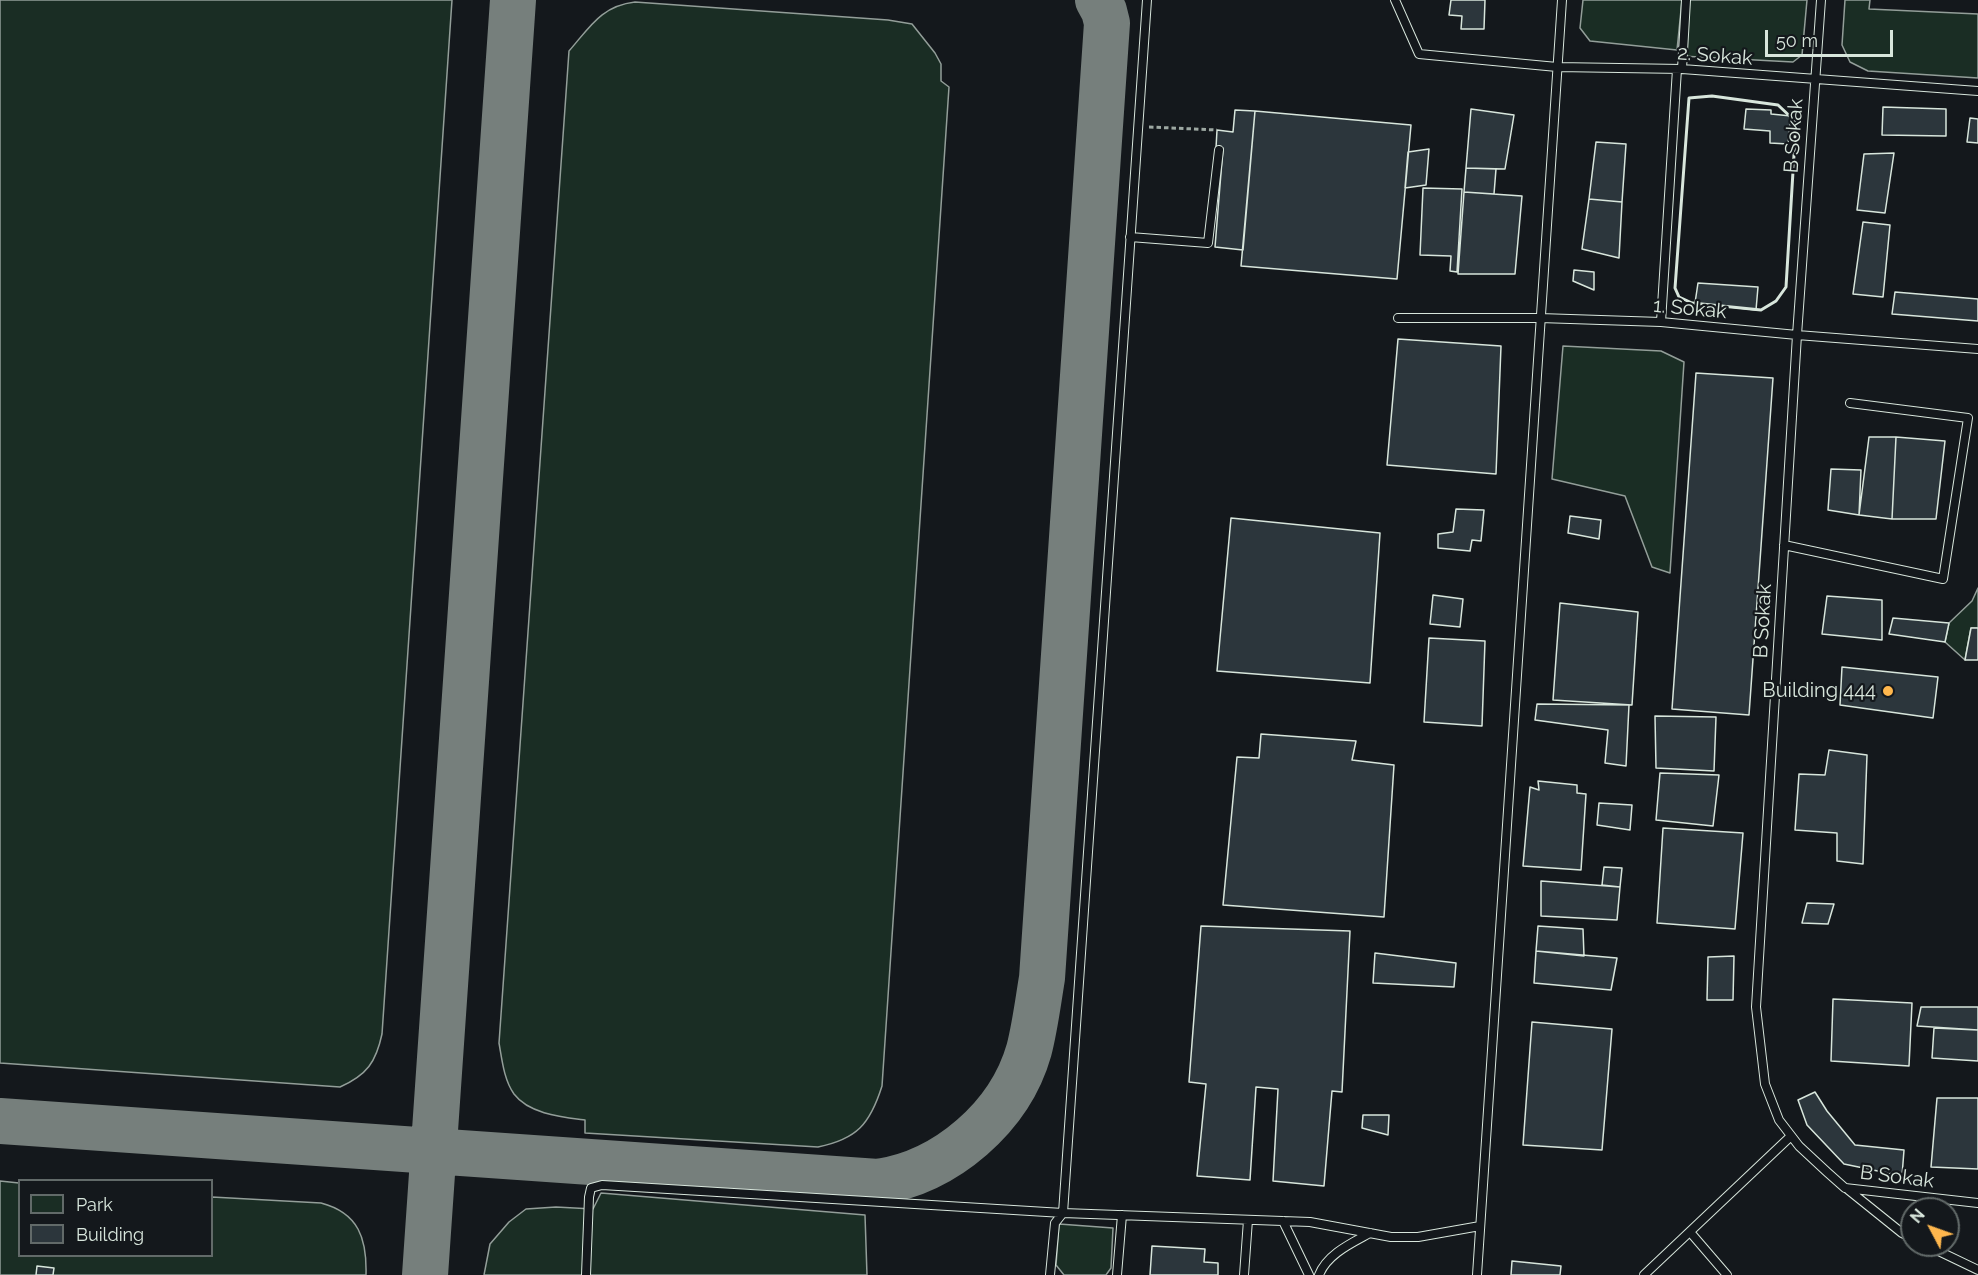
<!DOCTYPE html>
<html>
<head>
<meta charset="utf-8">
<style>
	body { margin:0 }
	#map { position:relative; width:1978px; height:1275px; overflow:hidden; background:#14181c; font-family:Raleway,sans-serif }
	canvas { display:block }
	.legend { position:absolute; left:18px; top:1179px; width:195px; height:78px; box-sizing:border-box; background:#14181c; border:2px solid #626a69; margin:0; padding:8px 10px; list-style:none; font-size:18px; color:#d8e6dc }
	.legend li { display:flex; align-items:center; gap:12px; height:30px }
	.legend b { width:30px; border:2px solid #626a69 }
	.north { position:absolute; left:1900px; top:1197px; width:60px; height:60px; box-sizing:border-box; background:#14181c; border:2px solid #626a69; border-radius:50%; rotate:311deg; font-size:16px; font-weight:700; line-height:24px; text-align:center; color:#d8e6dc }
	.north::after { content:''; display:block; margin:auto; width:21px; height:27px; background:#ffb74d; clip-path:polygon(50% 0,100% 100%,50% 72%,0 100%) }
	.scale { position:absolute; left:1765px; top:30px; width:128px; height:27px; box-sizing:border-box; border:3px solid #d8e6dc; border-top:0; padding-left:8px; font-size:18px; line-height:21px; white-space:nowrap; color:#d8e6dc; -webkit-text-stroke:4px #14181c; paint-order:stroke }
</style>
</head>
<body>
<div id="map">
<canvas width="1978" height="1275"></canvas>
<ul class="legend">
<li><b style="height:16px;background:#1a2d24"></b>Park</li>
<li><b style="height:16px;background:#2c363c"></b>Building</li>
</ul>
<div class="north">N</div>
<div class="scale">50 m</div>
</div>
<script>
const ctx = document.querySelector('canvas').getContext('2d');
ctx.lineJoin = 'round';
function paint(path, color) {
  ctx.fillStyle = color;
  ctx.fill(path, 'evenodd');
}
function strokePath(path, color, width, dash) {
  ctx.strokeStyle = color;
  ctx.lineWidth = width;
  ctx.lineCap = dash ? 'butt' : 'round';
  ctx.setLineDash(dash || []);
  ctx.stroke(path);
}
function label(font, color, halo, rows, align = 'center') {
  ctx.font = font + ' Raleway,sans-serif';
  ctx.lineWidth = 4.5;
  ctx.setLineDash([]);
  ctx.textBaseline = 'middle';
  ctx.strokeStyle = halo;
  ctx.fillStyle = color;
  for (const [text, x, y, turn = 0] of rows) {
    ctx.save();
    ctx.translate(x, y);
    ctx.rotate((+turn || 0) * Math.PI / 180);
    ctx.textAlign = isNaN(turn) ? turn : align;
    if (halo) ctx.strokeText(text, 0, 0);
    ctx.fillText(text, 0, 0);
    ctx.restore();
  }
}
const green = new Path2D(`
	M 0,0 L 452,0 L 382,1034 C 376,1062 367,1075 340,1087 L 0,1063 Z
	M 1583,0 L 1682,0 L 1677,50 L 1590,41 L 1580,28 Z
	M 1685,0 L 1807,0 L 1802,55 L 1793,62 L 1681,56 Z
	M 1845,0 L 1870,0 L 1869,9 L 1978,14 L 1978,78 L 1868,71 L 1850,62 L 1842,45 Z
	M 635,2 L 888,20 L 912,24 L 935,53 L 941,64 L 941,81 L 949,87 L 882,1086 C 870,1124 857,1139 818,1147 L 585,1133 L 585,1120 C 562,1117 529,1114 514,1094 C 504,1080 502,1060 499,1043 L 569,51 C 590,27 601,6 635,2 Z
	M 1563,346 L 1661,351 L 1684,362 L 1670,573 L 1652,567 L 1625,496 L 1552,479 Z
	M 1978,588 L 1978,628 L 1971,628 L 1965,660 L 1945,642 L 1949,623 L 1972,601 Z
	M 0,1181 L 19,1183 L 20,1256 L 212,1256 L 212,1197 L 321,1203 C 359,1213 367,1239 366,1275 L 0,1275 Z
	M 601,1193 L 865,1215 L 867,1275 L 484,1275 L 490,1244 L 509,1222 L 526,1209 L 556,1207 L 593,1209 Z
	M 1059,1224 L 1113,1228 L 1111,1268 L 1106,1275 L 1064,1275 L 1056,1265 Z`);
paint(green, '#1a2d24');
strokePath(green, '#939e99', 1.5);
strokePath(new Path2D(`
	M 0,1121 L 878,1182 C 946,1172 1010,1117 1029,1050 C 1035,1027 1038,1002 1042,978 L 1107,23 L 1104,11 L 1098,0
	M 425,1275 L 513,0`), '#767f7c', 46);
const building = new Path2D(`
	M 1451,0 L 1485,0 L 1484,29 L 1461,29 L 1462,16 L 1449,15 Z
	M 1883,107 L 1946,109 L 1946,136 L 1882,135 Z
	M 1471,109 L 1514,115 L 1505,169 L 1466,168 Z
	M 1746,109 L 1771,110 L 1771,114 L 1791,116 L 1788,144 L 1770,143 L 1770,131 L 1744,129 Z
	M 1235,110 L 1255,111 L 1243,250 L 1215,247 L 1223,148 L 1216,148 L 1217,130 L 1233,132 Z
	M 1255,111 L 1411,125 L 1397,279 L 1241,266 Z
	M 1970,118 L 1978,119 L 1978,143 L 1967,142 Z
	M 1596,142 L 1626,144 L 1622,202 L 1589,199 Z
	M 1429,149 L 1426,185 L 1405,188 L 1408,152 Z
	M 1894,153 L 1885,213 L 1857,210 L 1864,154 Z
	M 1466,168 L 1496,169 L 1494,194 L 1464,192 Z
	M 1423,188 L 1462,189 L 1457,272 L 1450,271 L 1451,256 L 1420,255 Z
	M 1464,192 L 1522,196 L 1515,274 L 1458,274 Z
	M 1589,199 L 1622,202 L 1619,258 L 1582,249 Z
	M 1863,222 L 1890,225 L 1883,297 L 1853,294 Z
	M 1574,270 L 1594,272 L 1594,290 L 1573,281 Z
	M 1698,283 L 1758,287 L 1756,310 L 1695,303 Z
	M 1895,292 L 1978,299 L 1978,321 L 1892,314 Z
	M 1398,339 L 1501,346 L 1496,474 L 1387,465 Z
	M 1696,373 L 1773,378 L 1749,715 L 1672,709 Z
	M 1869,437 L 1896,437 L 1892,519 L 1859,515 Z
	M 1896,437 L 1945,441 L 1936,519 L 1892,519 Z
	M 1831,469 L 1861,470 L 1859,515 L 1828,510 Z
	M 1456,509 L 1484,510 L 1481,541 L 1472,540 L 1470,551 L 1438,548 L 1438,534 L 1453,532 Z
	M 1570,516 L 1601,520 L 1599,539 L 1568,533 Z
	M 1231,518 L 1380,533 L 1370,683 L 1217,671 Z
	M 1433,595 L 1463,599 L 1460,627 L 1430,624 Z
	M 1827,596 L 1882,600 L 1882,640 L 1822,634 Z
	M 1560,603 L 1638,612 L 1632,705 L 1553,700 Z
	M 1893,618 L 1949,623 L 1945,642 L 1889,634 Z
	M 1971,628 L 1978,628 L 1978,660 L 1965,660 Z
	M 1429,638 L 1485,641 L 1482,726 L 1424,722 Z
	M 1842,667 L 1938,677 L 1933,718 L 1840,705 Z
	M 1537,704 L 1629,705 L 1626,766 L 1605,763 L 1608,730 L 1535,720 Z
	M 1655,716 L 1716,717 L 1714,771 L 1656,768 Z
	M 1261,734 L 1356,741 L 1352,760 L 1394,765 L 1384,917 L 1223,905 L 1237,757 L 1259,758 Z
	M 1829,750 L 1867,755 L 1863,864 L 1837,861 L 1837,833 L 1795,830 L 1799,774 L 1825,775 Z
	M 1660,773 L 1719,775 L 1713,826 L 1656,820 Z
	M 1538,781 L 1577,785 L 1577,793 L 1586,794 L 1581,870 L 1523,866 L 1530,787 L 1539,790 Z
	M 1599,803 L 1632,805 L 1630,830 L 1597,825 Z
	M 1663,828 L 1743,833 L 1735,929 L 1657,923 Z
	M 1604,867 L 1622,868 L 1620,887 L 1602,885 Z
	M 1541,881 L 1620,887 L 1617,920 L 1541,916 Z
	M 1807,903 L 1834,904 L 1828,924 L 1802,923 Z
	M 1201,926 L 1350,931 L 1342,1092 L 1332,1091 L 1324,1186 L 1273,1181 L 1278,1089 L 1256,1087 L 1250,1180 L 1197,1176 L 1206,1084 L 1189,1082 Z
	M 1538,926 L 1583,929 L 1584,956 L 1536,951 Z
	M 1536,951 L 1617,958 L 1611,990 L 1534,983 Z
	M 1375,953 L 1456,963 L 1454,987 L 1373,983 Z
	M 1734,956 L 1733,1000 L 1707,1000 L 1708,957 Z
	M 1833,999 L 1912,1003 L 1909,1066 L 1831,1061 Z
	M 1921,1007 L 1978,1007 L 1978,1030 L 1917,1026 Z
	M 1532,1022 L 1612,1029 L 1602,1150 L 1523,1145 Z
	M 1934,1028 L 1978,1030 L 1978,1061 L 1932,1058 Z
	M 1815,1092 L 1827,1111 L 1855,1145 L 1904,1150 L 1902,1176 L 1844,1164 L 1807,1125 L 1798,1100 Z
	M 1937,1098 L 1978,1098 L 1978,1169 L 1931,1167 Z
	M 1363,1115 L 1389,1115 L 1388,1135 L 1362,1128 Z
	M 1152,1246 L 1205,1249 L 1204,1262 L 1218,1263 L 1218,1275 L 1150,1275 Z
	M 1512,1261 L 1561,1266 L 1560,1275 L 1511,1275 Z
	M 37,1266 L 54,1268 L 53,1275 L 36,1275 Z`);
paint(building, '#2c363c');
strokePath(building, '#d8e6dc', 1.5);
const service = new Path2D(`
	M 1147,0 L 1063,1213 L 1310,1222 L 1391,1237 L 1418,1237 L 1480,1226
	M 1395,0 L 1419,54 L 1557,67 L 1682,69 L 1978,91
	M 1821,0 L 1797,335 L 1756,1007 L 1765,1084 L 1779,1120 L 1799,1146 L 1827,1172 L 1845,1188 L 1978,1203
	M 1682,69 L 1686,0
	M 1130,237 L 1208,243 L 1219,150
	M 1398,318 L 1540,318 L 1661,322 L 1797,335 L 1978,349
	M 1661,322 L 1677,69
	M 1784,545 L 1943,579 L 1968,418 L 1850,403
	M 1846,1188 L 1902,1233 L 1912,1238
	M 1283,1221 L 1309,1275
	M 1690,1232 L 1727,1275
	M 1926,1245 L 1978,1270
	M 586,1275 L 589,1197 L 591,1188 L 602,1185 L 1063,1213
	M 1050,1275 L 1055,1223 L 1063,1213
	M 1117,1275 L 1122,1215
	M 1244,1275 L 1248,1220
	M 1319,1275 C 1327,1254 1352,1243 1370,1233
	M 1477,1275 L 1562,0
	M 1644,1275 L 1791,1136`);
strokePath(service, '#d8e6dc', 10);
strokePath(new Path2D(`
	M 1149,127 L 1217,130`), '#9da8a2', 3, [4.5, 3]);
strokePath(service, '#14181c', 8);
strokePath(new Path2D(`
	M 1712,96 L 1778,105 L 1796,122 L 1786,287 L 1776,301 L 1761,310 L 1692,303 L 1679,297 L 1675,288 L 1689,98 Z`), '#d8e6dc', 3);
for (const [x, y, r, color] of [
	[1888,691,6,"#ffb74d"]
]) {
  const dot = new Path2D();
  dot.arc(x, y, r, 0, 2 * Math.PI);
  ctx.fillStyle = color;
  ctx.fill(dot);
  strokePath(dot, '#14181c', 2);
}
label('20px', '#d8e6dc', '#14181c', [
	["2. Sokak",1715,56,4],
	["B Sokak",1794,136,-86],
	["1. Sokak",1690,309,5],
	["B Sokak",1763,621,-87],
	["B Sokak",1897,1177,7]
]);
label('20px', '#d8e6dc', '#14181c', [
	["Building 444",1876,691]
], 'right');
</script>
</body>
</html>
